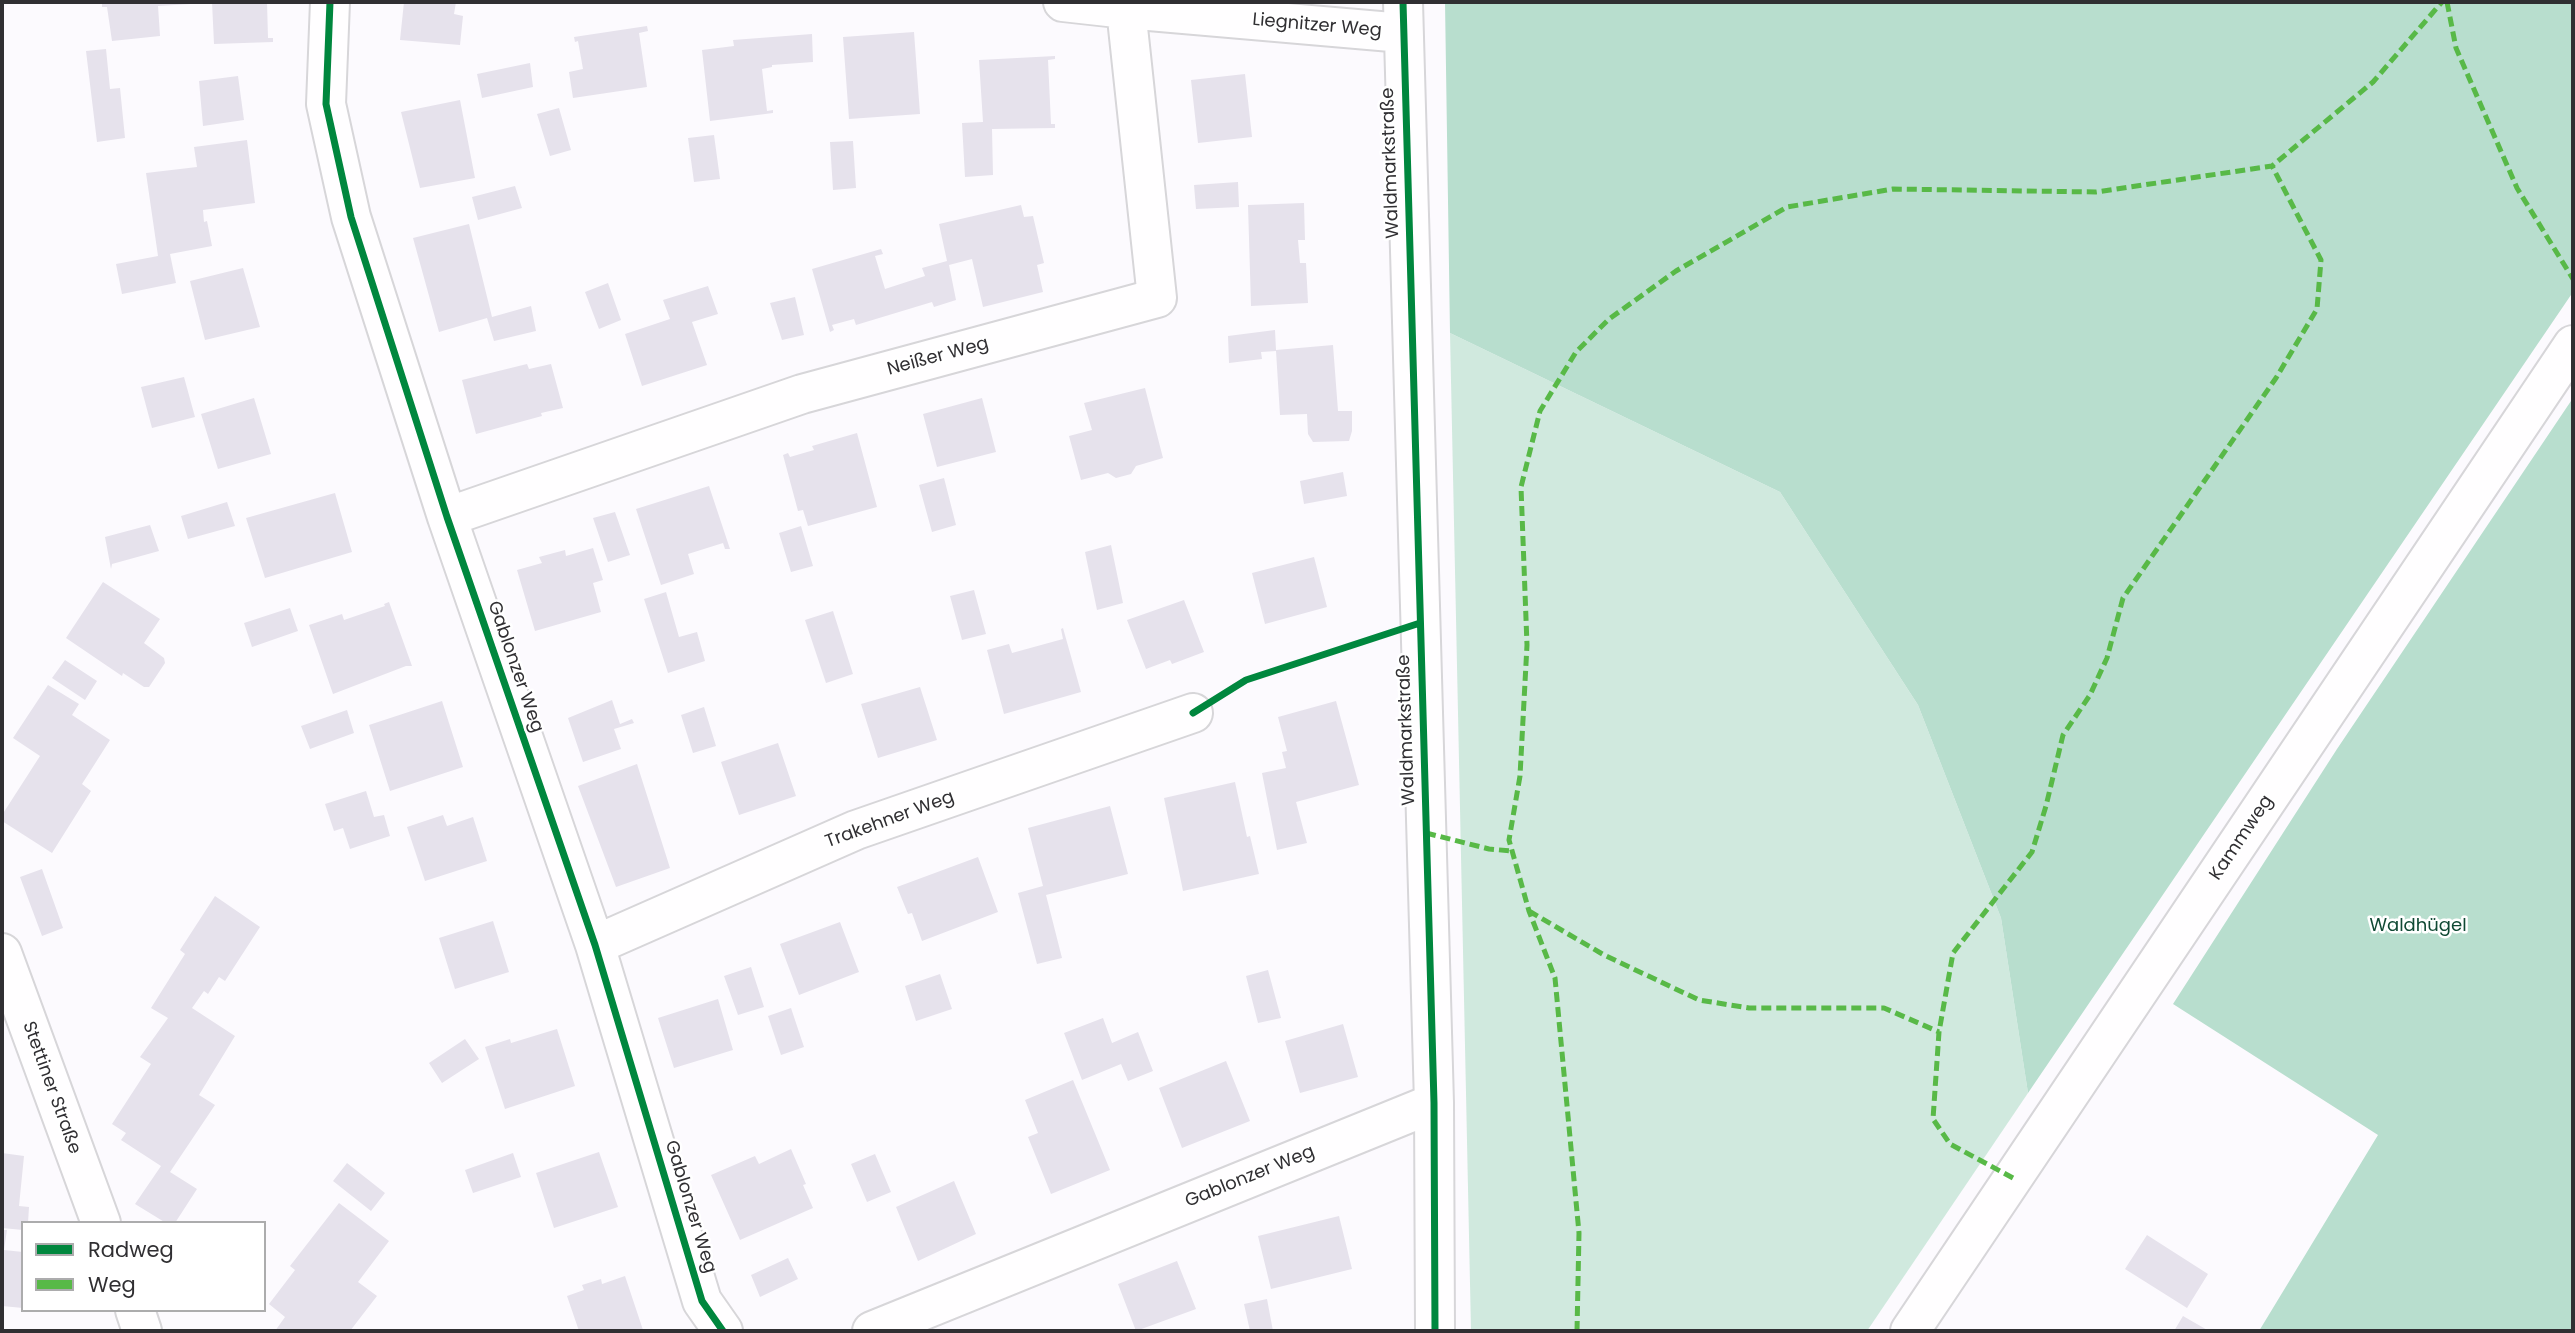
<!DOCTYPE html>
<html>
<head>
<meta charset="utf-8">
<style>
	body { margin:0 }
	#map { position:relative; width:2575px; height:1333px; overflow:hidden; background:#fcfafe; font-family:Poppins,sans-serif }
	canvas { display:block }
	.frame { position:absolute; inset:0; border:4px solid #302f32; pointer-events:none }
	.legend { position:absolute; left:21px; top:1221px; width:245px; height:91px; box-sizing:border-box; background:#fff; border:2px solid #acacad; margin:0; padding:9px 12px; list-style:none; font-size:21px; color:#302f32 }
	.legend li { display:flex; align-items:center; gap:14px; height:35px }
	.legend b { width:35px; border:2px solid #acacad }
</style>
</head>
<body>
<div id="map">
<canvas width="2575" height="1333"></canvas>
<div class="frame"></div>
<ul class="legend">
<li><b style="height:9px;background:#00873e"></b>Radweg</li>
<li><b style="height:9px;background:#58b947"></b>Weg</li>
</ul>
</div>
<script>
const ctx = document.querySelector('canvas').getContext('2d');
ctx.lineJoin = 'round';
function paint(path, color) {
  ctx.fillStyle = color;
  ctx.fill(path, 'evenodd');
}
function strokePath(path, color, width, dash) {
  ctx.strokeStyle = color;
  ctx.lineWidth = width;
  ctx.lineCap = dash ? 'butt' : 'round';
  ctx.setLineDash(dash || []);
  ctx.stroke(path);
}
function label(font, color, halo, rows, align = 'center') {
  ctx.font = font + ' Poppins,sans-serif';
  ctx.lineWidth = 5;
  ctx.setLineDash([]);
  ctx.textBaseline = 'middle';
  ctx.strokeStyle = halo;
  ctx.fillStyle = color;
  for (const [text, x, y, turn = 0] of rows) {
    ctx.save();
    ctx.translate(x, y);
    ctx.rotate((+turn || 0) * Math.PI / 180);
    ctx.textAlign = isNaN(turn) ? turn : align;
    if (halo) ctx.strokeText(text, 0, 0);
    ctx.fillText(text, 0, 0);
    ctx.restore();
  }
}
paint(new Path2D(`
	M 1450,333 L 1780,492 L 1918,705 L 2001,918 L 2028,1093 L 1867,1331 L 1471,1331 Z`), '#d0e9de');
paint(new Path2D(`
	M 1445,2 L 2573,2 L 2573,292 L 2028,1093 L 2001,918 L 1918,705 L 1780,492 L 1450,333 Z
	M 2573,398 L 2573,1331 L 2259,1331 L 2378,1135 L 2173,1004 L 2337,749 Z`), '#b8dece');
paint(new Path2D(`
	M 102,2 L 191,2 L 191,4 L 158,6 L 160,36 L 112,41 L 107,7 L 102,7 Z
	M 212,2 L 267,2 L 268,38 L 273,38 L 273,42 L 214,44 Z
	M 404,2 L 456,2 L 454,14 L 463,16 L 460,45 L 400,40 Z
	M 647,26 L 648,31 L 639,33 L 647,87 L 573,98 L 569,72 L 583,69 L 578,41 L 575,42 L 574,37 Z
	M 914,32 L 920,114 L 849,119 L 843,37 Z
	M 812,34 L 813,62 L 772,65 L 772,67 L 762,69 L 767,111 L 773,110 L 773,113 L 710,121 L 702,50 L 734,46 L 733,40 Z
	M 106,49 L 110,89 L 120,88 L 125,138 L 97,142 L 86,51 Z
	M 1055,56 L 1055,59 L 1048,60 L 1051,124 L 1055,124 L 1055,128 L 992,129 L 993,175 L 965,177 L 962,123 L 983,122 L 979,60 Z
	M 530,63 L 533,87 L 482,98 L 477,74 Z
	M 1245,74 L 1252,137 L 1198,143 L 1191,80 Z
	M 238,76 L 244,120 L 203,126 L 199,81 Z
	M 460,100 L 475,178 L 420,188 L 401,112 Z
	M 559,108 L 571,150 L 550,156 L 537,114 Z
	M 714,135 L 720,179 L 694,182 L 688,138 Z
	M 247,140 L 255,203 L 203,210 L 204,222 L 207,221 L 212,246 L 170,254 L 176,283 L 122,294 L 116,264 L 158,256 L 146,173 L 197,167 L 194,147 Z
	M 853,141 L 856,188 L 833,190 L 830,142 Z
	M 1238,182 L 1239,207 L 1196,209 L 1194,185 Z
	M 515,186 L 522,208 L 478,220 L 472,197 Z
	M 1304,203 L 1305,240 L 1298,240 L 1300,263 L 1306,263 L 1308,303 L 1251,306 L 1248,205 Z
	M 1021,205 L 1024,217 L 1033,216 L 1044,263 L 1037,265 L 1043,292 L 983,307 L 972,259 L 949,265 L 956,300 L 934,307 L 932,302 L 856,325 L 854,319 L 832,325 L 834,330 L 830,332 L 812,269 L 881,249 L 883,254 L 875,256 L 885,289 L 925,276 L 922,268 L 947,261 L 939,224 Z
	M 469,224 L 492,317 L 531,306 L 536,331 L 494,341 L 487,318 L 439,332 L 413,238 Z
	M 243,268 L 260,327 L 205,340 L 190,281 Z
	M 608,283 L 621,320 L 599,329 L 585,292 Z
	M 708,286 L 718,314 L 692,322 L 707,365 L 642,386 L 625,334 L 670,319 L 663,300 Z
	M 795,297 L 804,335 L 782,340 L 770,303 Z
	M 1275,330 L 1276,350 L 1333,345 L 1338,411 L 1352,411 L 1352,431 L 1349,441 L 1313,442 L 1308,434 L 1307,414 L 1280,415 L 1276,351 L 1261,352 L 1262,359 L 1229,363 L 1228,336 Z
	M 527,364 L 529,369 L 551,364 L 563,408 L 541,413 L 542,416 L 476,434 L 462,380 Z
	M 184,377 L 195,417 L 152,428 L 141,387 Z
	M 1145,388 L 1163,458 L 1136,466 L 1131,474 L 1116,478 L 1108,473 L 1081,480 L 1069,436 L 1092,430 L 1084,403 Z
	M 254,398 L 271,454 L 218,469 L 201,414 Z
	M 982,398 L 996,452 L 937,467 L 923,414 Z
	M 857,433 L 877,507 L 808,526 L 803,510 L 798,511 L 783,455 L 788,453 L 790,457 L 814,450 L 812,446 Z
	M 1343,472 L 1347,496 L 1304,504 L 1300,481 Z
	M 944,478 L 956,525 L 932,532 L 919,485 Z
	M 709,486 L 730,549 L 725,549 L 723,543 L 688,554 L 694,574 L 661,585 L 636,509 Z
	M 335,493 L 352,552 L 265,578 L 246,518 Z
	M 227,502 L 235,526 L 188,539 L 181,516 Z
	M 615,512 L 630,555 L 608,562 L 593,518 Z
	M 150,525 L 159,551 L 112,564 L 111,569 L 105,537 Z
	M 801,526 L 813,566 L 791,572 L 779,533 Z
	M 1111,545 L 1123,603 L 1097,610 L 1085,552 Z
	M 593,548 L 603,580 L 593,583 L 601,612 L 535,631 L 517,570 L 542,563 L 539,557 L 565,550 L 566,556 Z
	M 1314,557 L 1327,607 L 1265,624 L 1252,573 Z
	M 103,582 L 160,619 L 144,643 L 164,658 L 165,663 L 149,687 L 144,687 L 123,673 L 122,676 L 66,638 Z
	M 974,590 L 986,634 L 962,640 L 950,596 Z
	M 666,592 L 679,637 L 697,632 L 705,661 L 668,673 L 644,599 Z
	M 1184,600 L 1204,652 L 1172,664 L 1170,660 L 1146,669 L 1127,620 Z
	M 389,602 L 412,666 L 406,666 L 333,694 L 309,625 L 342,614 L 344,620 L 385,606 L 384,604 Z
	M 290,608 L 298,631 L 252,647 L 244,623 Z
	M 833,611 L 853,674 L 826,683 L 805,620 Z
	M 1063,628 L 1081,692 L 1004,714 L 987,650 L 1009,644 L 1012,653 L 1063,639 L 1061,629 Z
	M 65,660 L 97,681 L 85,700 L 52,678 Z
	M 48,685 L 79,704 L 72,715 L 110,740 L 82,784 L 91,791 L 52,853 L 2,821 L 2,815 L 40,756 L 13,738 Z
	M 920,687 L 937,740 L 878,758 L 861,704 Z
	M 612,700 L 620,724 L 632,719 L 634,723 L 614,729 L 621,749 L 583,762 L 568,718 Z
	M 442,701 L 463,767 L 390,791 L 369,725 Z
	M 1336,701 L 1359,785 L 1296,802 L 1307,843 L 1277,850 L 1262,773 L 1286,768 L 1282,752 L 1287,751 L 1278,717 Z
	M 704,707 L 716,746 L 693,753 L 681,715 Z
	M 347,710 L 354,733 L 310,749 L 301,726 Z
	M 778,743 L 796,796 L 739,815 L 721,762 Z
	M 637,764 L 670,868 L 616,887 L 578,786 Z
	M 1235,782 L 1247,837 L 1250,836 L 1259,874 L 1183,891 L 1164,798 Z
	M 366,791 L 374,817 L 384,815 L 390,836 L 350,849 L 343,828 L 334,831 L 325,804 Z
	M 1110,806 L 1128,874 L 1046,895 L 1062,958 L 1037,964 L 1018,893 L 1043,886 L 1028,828 Z
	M 443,815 L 447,826 L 473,817 L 487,861 L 425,881 L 407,827 Z
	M 978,857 L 998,912 L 922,941 L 912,913 L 908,914 L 897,887 Z
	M 42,869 L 63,928 L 42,936 L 20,877 Z
	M 215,896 L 260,927 L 225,981 L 219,977 L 208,994 L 204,991 L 192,1008 L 235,1036 L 199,1095 L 215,1105 L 170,1172 L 197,1189 L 175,1223 L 166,1223 L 135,1204 L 161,1166 L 121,1140 L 126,1133 L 112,1124 L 151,1064 L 140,1057 L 168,1018 L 151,1008 L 185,954 L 180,950 Z
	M 493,921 L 509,972 L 455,989 L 439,938 Z
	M 840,922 L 859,972 L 799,995 L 780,944 Z
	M 751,967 L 764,1007 L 738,1015 L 724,976 Z
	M 1268,970 L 1281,1018 L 1258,1023 L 1246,976 Z
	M 940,974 L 952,1009 L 916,1021 L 905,986 Z
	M 718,999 L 733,1050 L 674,1068 L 658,1018 Z
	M 791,1008 L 804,1047 L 781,1055 L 768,1016 Z
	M 1103,1018 L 1112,1043 L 1138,1032 L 1153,1071 L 1128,1081 L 1121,1064 L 1082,1080 L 1064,1033 Z
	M 1343,1024 L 1358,1077 L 1300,1093 L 1285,1041 Z
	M 557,1029 L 575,1086 L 505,1109 L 485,1047 L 510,1039 L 511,1043 Z
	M 465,1039 L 479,1059 L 442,1083 L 429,1063 Z
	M 1226,1061 L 1250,1121 L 1182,1148 L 1159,1088 Z
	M 1073,1080 L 1110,1170 L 1051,1194 L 1028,1137 L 1038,1133 L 1025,1100 Z
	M 791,1149 L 806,1184 L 803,1185 L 813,1208 L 740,1240 L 711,1175 L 755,1156 L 759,1164 Z
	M 599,1152 L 618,1207 L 554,1228 L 536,1173 Z
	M 2,1153 L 24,1156 L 19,1206 L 29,1207 L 28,1223 L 23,1223 L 23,1230 L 2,1228 Z
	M 513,1153 L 521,1177 L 473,1193 L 465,1170 Z
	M 875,1154 L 891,1192 L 867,1202 L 851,1164 Z
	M 347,1163 L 385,1193 L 371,1211 L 333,1181 Z
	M 954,1181 L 976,1234 L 918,1261 L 896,1207 Z
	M 339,1203 L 389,1241 L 358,1282 L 377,1296 L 350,1331 L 275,1331 L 285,1317 L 269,1304 L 295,1270 L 290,1266 Z
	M 1339,1216 L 1352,1269 L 1271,1289 L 1258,1236 Z
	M 2,1230 L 7,1230 L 4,1250 L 23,1252 L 23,1308 L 2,1306 Z
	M 2147,1235 L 2208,1274 L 2187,1308 L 2125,1269 Z
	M 788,1258 L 798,1279 L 760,1297 L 751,1275 Z
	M 1177,1261 L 1196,1309 L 1136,1331 L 1118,1284 Z
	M 625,1276 L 643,1330 L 579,1331 L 567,1296 L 584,1290 L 582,1285 L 601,1279 L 602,1284 Z
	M 1267,1299 L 1273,1331 L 1250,1331 L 1244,1304 Z
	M 2183,1316 L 2209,1331 L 2174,1331 Z`), '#e6e2ec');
const minor = new Path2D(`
	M 330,2 L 326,104 L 351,217 L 447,517 L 595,945 L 702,1301 L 723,1331
	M 1063,2 L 1126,9 L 1403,33
	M 1403,2 L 1434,1103 L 1435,1331
	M 447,517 L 802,394 L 1157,298 L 1126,9
	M 595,945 L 856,830 L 1193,713
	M 2,953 L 101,1223
	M 135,1310 L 142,1331
	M 872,1331 L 1434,1103
	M 1910,1331 L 2573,345`);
strokePath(minor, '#d7d6d9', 42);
strokePath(minor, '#fffeff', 38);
strokePath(new Path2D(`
	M 2447,2 L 2456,48 L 2517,188 L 2573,279
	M 1426,833 L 1489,849 L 1512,851
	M 1529,911 L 1604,955 L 1699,1000 L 1749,1008 L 1884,1008 L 1939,1032
	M 2013,1178 L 1950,1144 L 1933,1119 L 1939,1032 L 1953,953 L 2032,852 L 2046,806 L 2063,735 L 2090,695 L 2107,658 L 2123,598 L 2276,378 L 2317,309 L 2321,260 L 2272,166
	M 1577,1331 L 1579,1233 L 1555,978 L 1529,911 L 1509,840 L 1520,776 L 1527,645 L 1521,487 L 1540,411 L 1576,352 L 1609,319 L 1676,271 L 1787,207 L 1893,189 L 2096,192 L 2272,166 L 2373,82 L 2442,2`), '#58b947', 5, [10, 5]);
strokePath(new Path2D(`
	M 330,2 L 326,104 L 351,217 L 447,517 L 595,945 L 702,1301 L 723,1331
	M 1403,2 L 1434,1103 L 1435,1331
	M 1193,713 L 1246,680 L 1420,623`), '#00873e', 7);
label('18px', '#302f32', '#fff', [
	["Liegnitzer Weg",1317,26,5],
	["Waldmarkstraße",1391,163,-92],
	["Neißer Weg",938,357,-15],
	["Gablonzer Weg",515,667,71],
	["Waldmarkstraße",1407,730,-92],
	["Trakehner Weg",890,820,-20],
	["Kammweg",2242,838,-56],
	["Stettiner Straße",51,1088,70],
	["Gablonzer Weg",1250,1177,-22],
	["Gablonzer Weg",690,1207,73]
]);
label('18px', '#104934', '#fff', [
	["Waldhügel",2418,926]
]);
</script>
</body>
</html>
